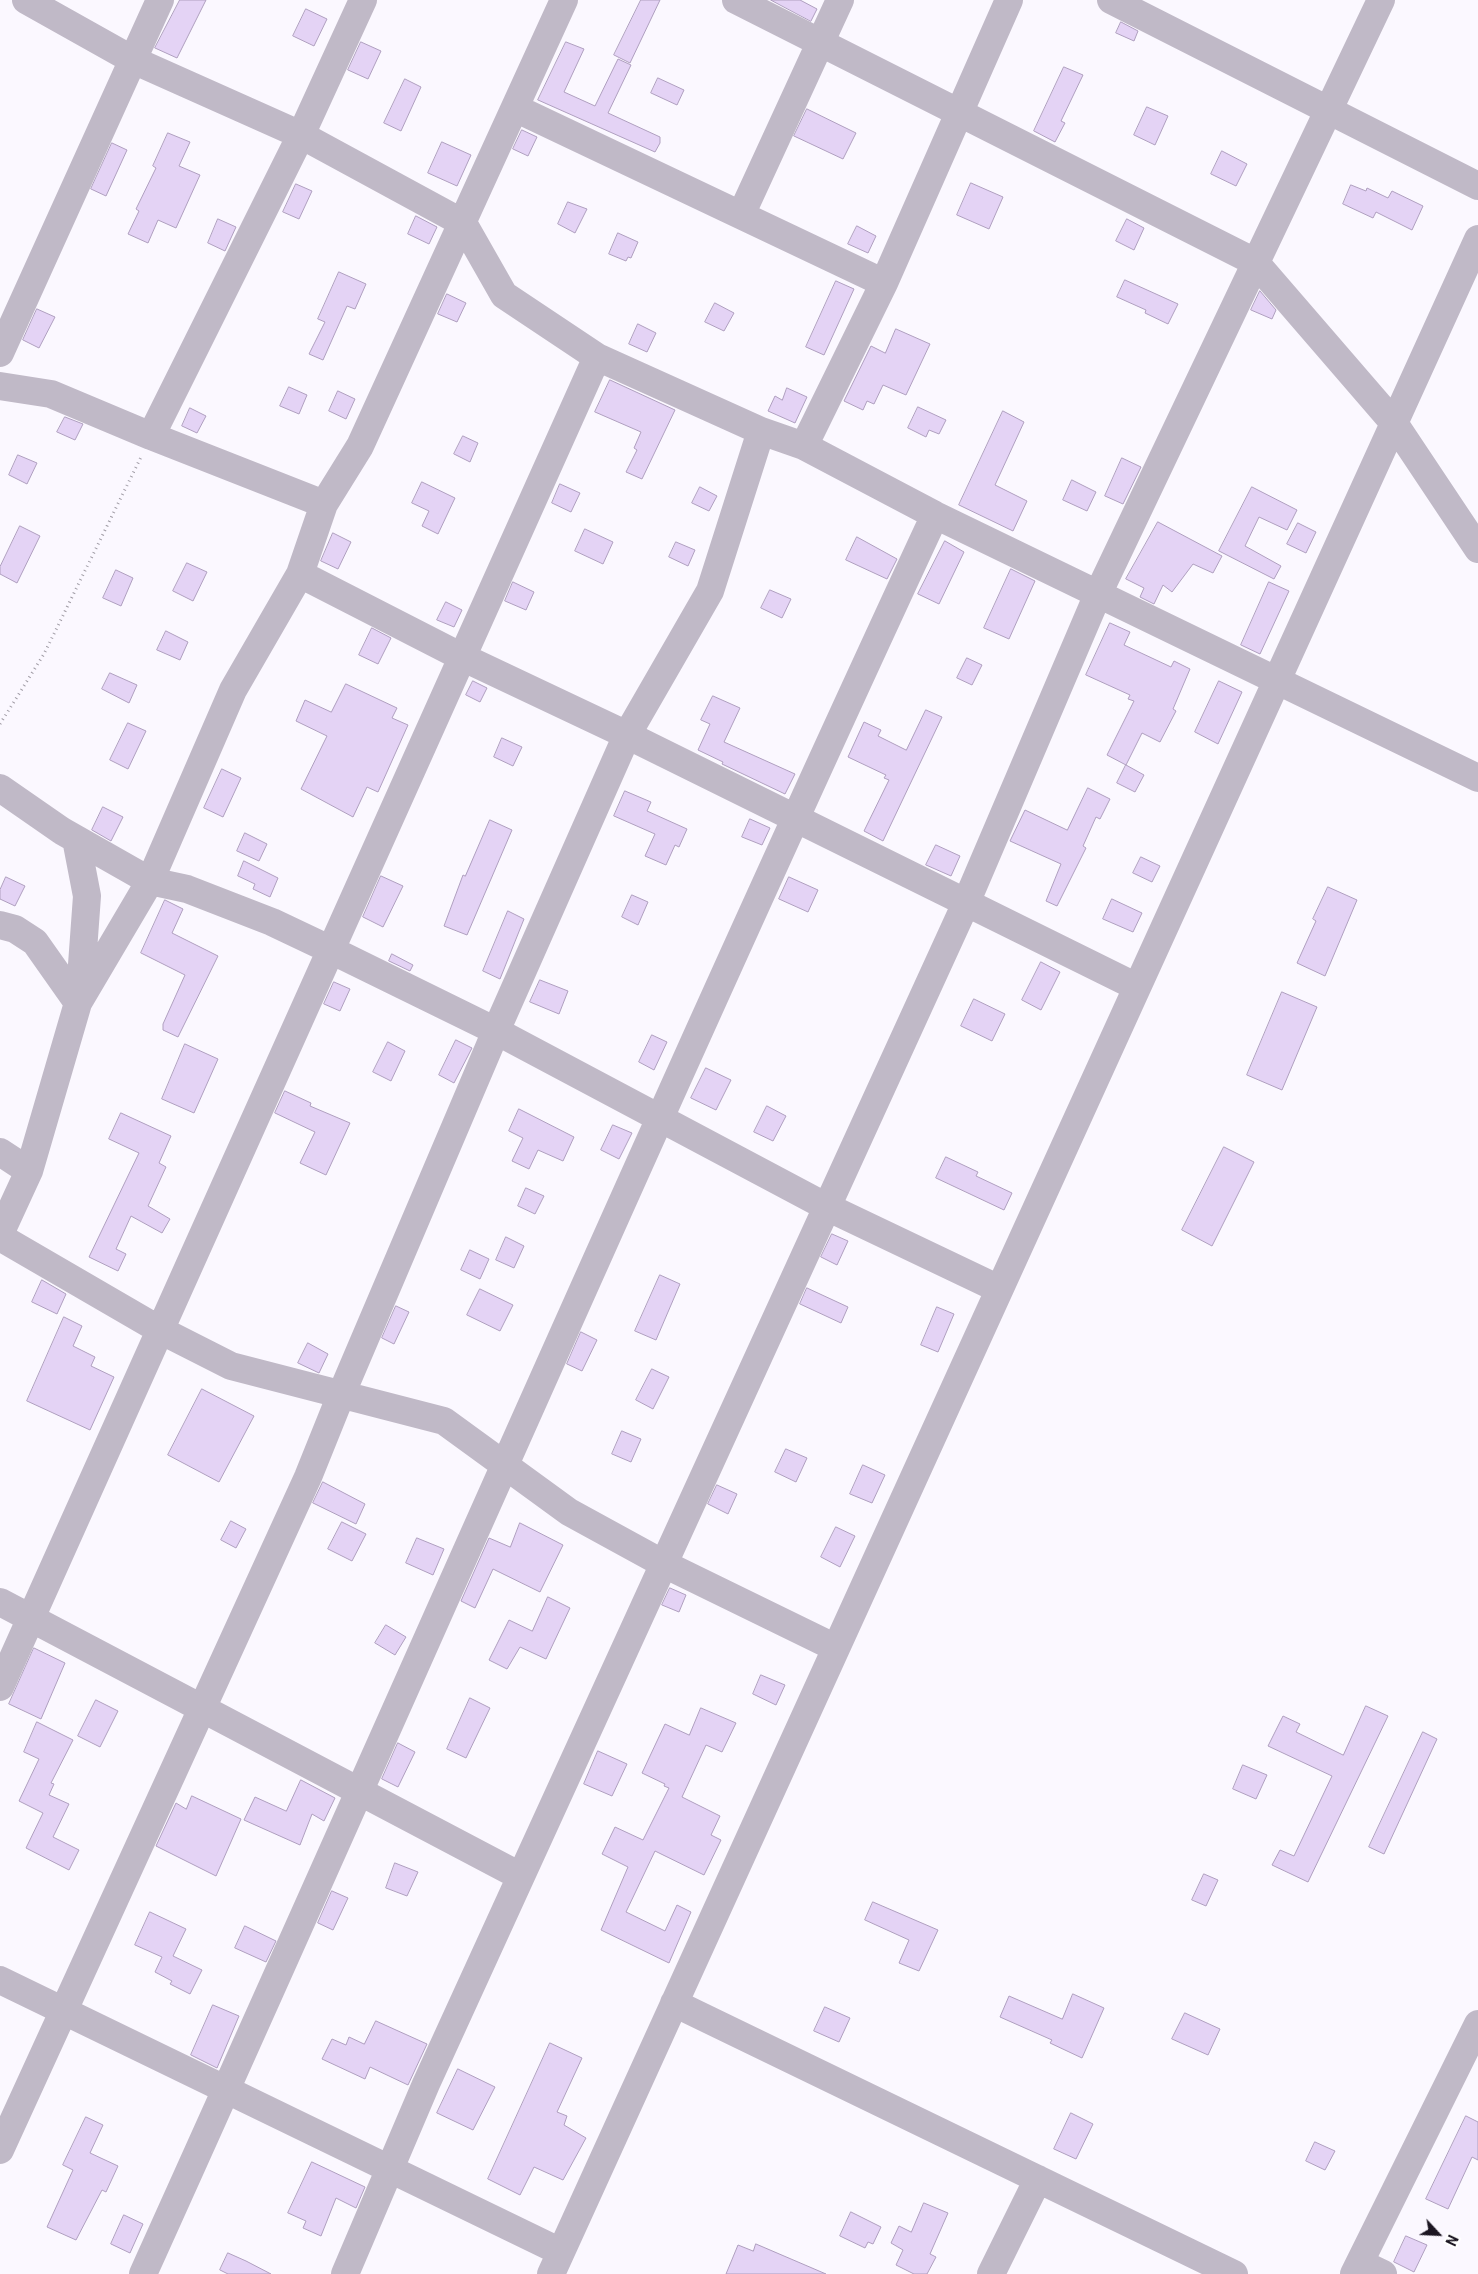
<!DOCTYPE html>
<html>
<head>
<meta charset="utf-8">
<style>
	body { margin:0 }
	#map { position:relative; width:1478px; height:2274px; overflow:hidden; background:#fbf8ff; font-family:Roboto,sans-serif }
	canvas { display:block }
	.north { position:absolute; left:1413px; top:2209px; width:50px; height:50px; -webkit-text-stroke:4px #fff; paint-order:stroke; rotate:115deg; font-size:14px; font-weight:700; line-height:20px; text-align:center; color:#1c1622 }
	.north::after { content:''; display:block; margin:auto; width:18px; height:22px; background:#1c1622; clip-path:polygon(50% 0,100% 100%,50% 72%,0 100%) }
</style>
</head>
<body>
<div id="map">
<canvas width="1478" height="2274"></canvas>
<div class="north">N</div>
</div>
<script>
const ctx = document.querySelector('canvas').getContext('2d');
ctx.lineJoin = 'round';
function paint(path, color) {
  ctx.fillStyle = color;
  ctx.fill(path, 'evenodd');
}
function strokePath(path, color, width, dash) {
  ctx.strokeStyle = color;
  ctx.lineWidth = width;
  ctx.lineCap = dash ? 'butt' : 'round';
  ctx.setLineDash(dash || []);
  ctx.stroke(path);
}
const building = new Path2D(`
	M 180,0 L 206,0 L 177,58 L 155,48 Z
	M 641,0 L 660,0 L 630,63 L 614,55 Z
	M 771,0 L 800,0 L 817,9 L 811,21 Z
	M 306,9 L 327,19 L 314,46 L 293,36 Z
	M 1121,22 L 1138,31 L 1134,41 L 1116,33 Z
	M 361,42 L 381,51 L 368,79 L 348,70 Z
	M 566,42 L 584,49 L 564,92 L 595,106 L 618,59 L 631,65 L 608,113 L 660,137 L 660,143 L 655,152 L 538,100 Z
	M 1064,67 L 1083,75 L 1061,121 L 1065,123 L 1055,142 L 1034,131 Z
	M 658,78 L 684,90 L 677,105 L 651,93 Z
	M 405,79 L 421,87 L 401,131 L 384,123 Z
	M 1147,107 L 1168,116 L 1155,145 L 1134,135 Z
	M 807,109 L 856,133 L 843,159 L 794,136 Z
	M 522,130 L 537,137 L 528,156 L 513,149 Z
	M 168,133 L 190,142 L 179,166 L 200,175 L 176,228 L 158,220 L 148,243 L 128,234 L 139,211 L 136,209 L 156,168 L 153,166 Z
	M 442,142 L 471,155 L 457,186 L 428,173 Z
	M 112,143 L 127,150 L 106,196 L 91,189 Z
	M 1222,151 L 1247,164 L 1236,186 L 1211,174 Z
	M 971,183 L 1003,197 L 989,229 L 957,215 Z
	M 296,184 L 312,191 L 299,219 L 283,212 Z
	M 1351,185 L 1366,191 L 1367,188 L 1388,198 L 1392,191 L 1423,206 L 1412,230 L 1376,212 L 1373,218 L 1343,204 Z
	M 568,202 L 587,209 L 575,233 L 558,224 Z
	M 416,216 L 437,227 L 429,244 L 408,234 Z
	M 218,219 L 236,227 L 225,251 L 208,243 Z
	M 1127,219 L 1144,228 L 1134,250 L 1116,241 Z
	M 857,226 L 876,236 L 868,253 L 848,244 Z
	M 618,233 L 638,242 L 631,258 L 628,257 L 626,261 L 609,254 Z
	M 339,272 L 366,284 L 355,309 L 347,306 L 323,360 L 309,354 L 325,322 L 318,319 Z
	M 1125,280 L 1178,304 L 1168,324 L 1145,313 L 1146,310 L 1117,297 Z
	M 836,281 L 854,289 L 824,355 L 806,347 Z
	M 1260,291 L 1276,310 L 1272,319 L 1251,310 Z
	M 447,294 L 466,303 L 457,322 L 438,314 Z
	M 715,303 L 734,313 L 724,331 L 705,322 Z
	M 37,309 L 55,317 L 39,348 L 23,340 Z
	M 638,324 L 656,333 L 647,352 L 629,344 Z
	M 896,329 L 930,344 L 906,395 L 883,385 L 874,404 L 867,401 L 863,410 L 844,401 L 871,346 L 885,353 Z
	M 610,380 L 675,410 L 642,479 L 626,472 L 637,450 L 634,448 L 641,432 L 595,412 Z
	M 289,387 L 307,395 L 299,414 L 280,406 Z
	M 787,388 L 807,397 L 795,423 L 768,411 L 775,396 L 782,400 Z
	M 338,391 L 355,399 L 346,419 L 329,411 Z
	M 918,407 L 946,420 L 939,434 L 929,430 L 926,437 L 908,428 Z
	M 190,408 L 206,416 L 197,433 L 182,426 Z
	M 1003,411 L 1024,422 L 995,485 L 1027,501 L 1013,531 L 959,505 Z
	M 65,417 L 83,424 L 75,440 L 57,432 Z
	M 463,436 L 478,443 L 470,462 L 454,454 Z
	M 18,455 L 37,463 L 27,484 L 9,475 Z
	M 1122,458 L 1141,467 L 1123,504 L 1105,496 Z
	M 1072,480 L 1096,492 L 1087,511 L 1063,500 Z
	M 422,482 L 455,498 L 438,534 L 422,526 L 429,511 L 412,503 Z
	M 560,484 L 580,493 L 571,512 L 552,503 Z
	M 700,487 L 717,496 L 709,511 L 692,503 Z
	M 1252,487 L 1297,510 L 1287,530 L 1259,517 L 1245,546 L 1281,566 L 1274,579 L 1219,551 Z
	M 1158,522 L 1222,556 L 1213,573 L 1193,564 L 1172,592 L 1163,585 L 1154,604 L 1140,597 L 1144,588 L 1126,579 Z
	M 1298,523 L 1316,532 L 1306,553 L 1287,544 Z
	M 20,526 L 40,536 L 17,583 L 0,574 L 0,567 Z
	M 585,529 L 613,542 L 603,564 L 575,551 Z
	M 333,533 L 351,542 L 338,569 L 321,561 Z
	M 857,537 L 897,559 L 887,579 L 846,560 Z
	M 945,541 L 964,552 L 939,604 L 918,594 Z
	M 676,542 L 695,550 L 688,566 L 669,557 Z
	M 187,563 L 207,572 L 193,601 L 173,591 Z
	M 1011,569 L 1035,581 L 1009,639 L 984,628 Z
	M 116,570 L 133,578 L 121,606 L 103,598 Z
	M 513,582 L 534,592 L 526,610 L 505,601 Z
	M 1269,582 L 1289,591 L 1260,654 L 1241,645 Z
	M 770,590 L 791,599 L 782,618 L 761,608 Z
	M 446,602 L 462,610 L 454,627 L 437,620 Z
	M 1110,623 L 1130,632 L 1124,645 L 1171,667 L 1174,661 L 1190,669 L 1173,709 L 1176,711 L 1160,742 L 1142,733 L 1126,765 L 1107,755 L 1134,701 L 1128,699 L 1130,695 L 1086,675 Z
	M 372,628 L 391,638 L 378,664 L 359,655 Z
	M 166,631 L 188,642 L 180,660 L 157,650 Z
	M 967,658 L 982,665 L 972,685 L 957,678 Z
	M 110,673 L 137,685 L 129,703 L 102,689 Z
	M 473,681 L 487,688 L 480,702 L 466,695 Z
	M 1219,681 L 1242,692 L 1218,744 L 1195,732 Z
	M 346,684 L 397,708 L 392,718 L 408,725 L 378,792 L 367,787 L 353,817 L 301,789 L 327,736 L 296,721 L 305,700 L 331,712 Z
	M 713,696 L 740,708 L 724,742 L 795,774 L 785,794 L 722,764 L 723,762 L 698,750 L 710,724 L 701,720 Z
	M 926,710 L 942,717 L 883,841 L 864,831 L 889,780 L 884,778 L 886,775 L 848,757 L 864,722 L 881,730 L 878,736 L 906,750 Z
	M 128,723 L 146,731 L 128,769 L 110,760 Z
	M 502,738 L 522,747 L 513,766 L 494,757 Z
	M 1126,765 L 1144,775 L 1135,792 L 1117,783 Z
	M 222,769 L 241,778 L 223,817 L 204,808 Z
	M 1088,788 L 1110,799 L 1100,819 L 1096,817 L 1083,846 L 1086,848 L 1057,906 L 1046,901 L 1061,864 L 1010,841 L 1025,810 L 1067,830 Z
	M 625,791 L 651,802 L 647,811 L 687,829 L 679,847 L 675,845 L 666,865 L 645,856 L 655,834 L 614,816 Z
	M 103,807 L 123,817 L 111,841 L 92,830 Z
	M 750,819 L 770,828 L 762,845 L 742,837 Z
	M 490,820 L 512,830 L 467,935 L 444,926 L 463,875 L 465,876 Z
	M 245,833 L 267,844 L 259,861 L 237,851 Z
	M 936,845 L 960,856 L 951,876 L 926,865 Z
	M 1141,857 L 1160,866 L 1152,882 L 1133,873 Z
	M 244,861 L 278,878 L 270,897 L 253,889 L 255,884 L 238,876 Z
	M 381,876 L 403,886 L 383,927 L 363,917 Z
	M 6,877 L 25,886 L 15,906 L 0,899 L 0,890 Z
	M 789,877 L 818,890 L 808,912 L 779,899 Z
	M 1328,887 L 1357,900 L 1325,976 L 1297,963 L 1316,921 L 1313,919 Z
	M 632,895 L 648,902 L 638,925 L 622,917 Z
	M 1112,899 L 1142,913 L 1133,932 L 1103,919 Z
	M 165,900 L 183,909 L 172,933 L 218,956 L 178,1037 L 163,1030 L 163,1024 L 185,975 L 141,953 Z
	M 508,911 L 524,919 L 500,979 L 483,971 Z
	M 392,954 L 413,965 L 410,971 L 389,961 Z
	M 1041,962 L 1060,972 L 1041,1010 L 1022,1000 Z
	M 540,980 L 568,991 L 559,1014 L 530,1002 Z
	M 334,982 L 350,989 L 340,1011 L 324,1004 Z
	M 1282,992 L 1317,1007 L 1282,1090 L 1247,1075 Z
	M 974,999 L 1005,1014 L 992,1041 L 961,1026 Z
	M 652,1035 L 667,1042 L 654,1070 L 639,1062 Z
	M 456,1040 L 472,1048 L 454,1083 L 439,1075 Z
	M 388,1042 L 405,1051 L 391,1081 L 373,1072 Z
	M 185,1044 L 218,1059 L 194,1113 L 162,1099 Z
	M 706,1068 L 731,1080 L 716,1110 L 691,1098 Z
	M 285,1091 L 311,1103 L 310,1106 L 350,1123 L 326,1175 L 300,1163 L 315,1132 L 275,1113 Z
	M 767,1106 L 786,1116 L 773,1141 L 754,1132 Z
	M 519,1109 L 574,1137 L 563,1161 L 538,1150 L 529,1169 L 512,1161 L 523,1138 L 509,1131 Z
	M 121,1113 L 171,1136 L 159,1163 L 166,1167 L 148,1206 L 170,1219 L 162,1233 L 131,1216 L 116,1249 L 126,1254 L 118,1271 L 89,1257 L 139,1153 L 109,1139 Z
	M 613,1125 L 632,1133 L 619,1159 L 601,1150 Z
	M 1224,1147 L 1254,1162 L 1212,1246 L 1182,1230 Z
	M 946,1157 L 978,1172 L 976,1176 L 1012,1193 L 1004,1210 L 936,1178 Z
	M 526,1188 L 544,1196 L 535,1214 L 518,1206 Z
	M 832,1234 L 848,1241 L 837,1265 L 821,1257 Z
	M 506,1237 L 524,1246 L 514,1268 L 496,1260 Z
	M 470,1250 L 489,1259 L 480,1279 L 461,1270 Z
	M 660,1275 L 680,1284 L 656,1340 L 635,1331 Z
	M 42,1280 L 66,1294 L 57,1314 L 32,1302 Z
	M 807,1288 L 848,1307 L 841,1323 L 800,1304 Z
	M 480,1289 L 513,1305 L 500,1331 L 467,1315 Z
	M 396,1306 L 409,1312 L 394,1344 L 382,1338 Z
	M 937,1307 L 954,1314 L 938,1352 L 921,1345 Z
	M 64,1317 L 82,1326 L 73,1346 L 95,1357 L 91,1366 L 114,1377 L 90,1430 L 27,1401 Z
	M 581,1332 L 597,1340 L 582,1371 L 567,1364 Z
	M 308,1343 L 328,1354 L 319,1373 L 298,1363 Z
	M 652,1369 L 669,1377 L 653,1409 L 636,1400 Z
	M 202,1389 L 254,1416 L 219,1482 L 168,1455 Z
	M 622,1431 L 641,1439 L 631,1462 L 612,1454 Z
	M 786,1449 L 807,1458 L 796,1482 L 775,1472 Z
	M 863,1465 L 885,1475 L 872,1503 L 850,1494 Z
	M 323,1482 L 365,1504 L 356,1524 L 313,1503 Z
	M 717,1485 L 737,1494 L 728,1514 L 708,1504 Z
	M 231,1521 L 246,1529 L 236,1548 L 221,1540 Z
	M 342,1522 L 366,1534 L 352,1561 L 328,1549 Z
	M 520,1523 L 563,1545 L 540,1592 L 493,1569 L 475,1608 L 461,1601 L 489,1538 L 510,1547 Z
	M 836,1527 L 855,1536 L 840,1567 L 821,1557 Z
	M 417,1538 L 444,1549 L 433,1575 L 406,1563 Z
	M 670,1588 L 686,1595 L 679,1612 L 662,1605 Z
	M 548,1597 L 570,1608 L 546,1659 L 520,1647 L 507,1669 L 489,1660 L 509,1620 L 532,1631 Z
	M 386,1625 L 406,1637 L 395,1655 L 375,1643 Z
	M 34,1648 L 65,1663 L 41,1719 L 9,1704 Z
	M 761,1675 L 785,1685 L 776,1705 L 753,1694 Z
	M 470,1698 L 490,1708 L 466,1758 L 447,1749 Z
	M 96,1700 L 118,1711 L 100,1747 L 78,1736 Z
	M 1366,1706 L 1388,1716 L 1308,1882 L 1272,1865 L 1280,1850 L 1294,1856 L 1332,1776 L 1268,1746 L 1283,1716 L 1300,1724 L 1296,1732 L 1343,1755 Z
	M 701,1708 L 736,1723 L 722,1752 L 706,1745 L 682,1797 L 720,1816 L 711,1835 L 721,1840 L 704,1875 L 655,1851 L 626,1912 L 665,1931 L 677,1905 L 691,1912 L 669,1963 L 601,1930 L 628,1867 L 602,1854 L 615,1827 L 643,1840 L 669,1788 L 664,1786 L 665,1784 L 642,1773 L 665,1724 L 689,1735 Z
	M 37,1722 L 73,1740 L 51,1783 L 54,1784 L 49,1795 L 69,1804 L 53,1837 L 79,1850 L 69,1870 L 26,1848 L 43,1813 L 19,1801 L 39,1759 L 24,1752 Z
	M 1423,1732 L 1437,1739 L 1384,1854 L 1369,1847 Z
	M 398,1743 L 415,1752 L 398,1787 L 382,1779 Z
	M 598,1751 L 627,1764 L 612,1796 L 584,1784 Z
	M 1243,1765 L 1267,1775 L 1256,1799 L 1233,1789 Z
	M 301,1780 L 335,1798 L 324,1821 L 312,1814 L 300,1845 L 244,1820 L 255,1797 L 286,1811 Z
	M 192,1796 L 241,1819 L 216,1876 L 156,1846 L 176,1803 L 186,1809 Z
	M 395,1863 L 418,1872 L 407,1896 L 386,1888 Z
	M 1204,1874 L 1218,1880 L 1206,1906 L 1192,1900 Z
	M 332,1891 L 348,1898 L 333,1930 L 318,1923 Z
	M 873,1902 L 938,1930 L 919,1971 L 899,1963 L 909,1940 L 865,1920 Z
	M 150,1912 L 186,1929 L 173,1956 L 202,1970 L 190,1994 L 170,1984 L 172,1981 L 155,1972 L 162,1957 L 135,1945 Z
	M 245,1926 L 276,1941 L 266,1962 L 235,1948 Z
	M 1073,1994 L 1104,2008 L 1082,2058 L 1050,2043 L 1052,2040 L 1000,2017 L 1009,1996 L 1062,2019 Z
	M 213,2005 L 239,2016 L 217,2068 L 191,2055 Z
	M 825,2007 L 850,2018 L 839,2042 L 814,2031 Z
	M 1185,2013 L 1220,2029 L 1208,2055 L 1172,2039 Z
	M 376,2021 L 427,2044 L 408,2085 L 370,2067 L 365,2079 L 322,2059 L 332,2039 L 346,2045 L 349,2037 L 364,2044 Z
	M 550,2043 L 582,2058 L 557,2112 L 567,2116 L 564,2125 L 586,2138 L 563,2180 L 534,2167 L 520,2195 L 488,2179 Z
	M 458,2069 L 495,2087 L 473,2130 L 437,2113 Z
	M 1071,2113 L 1093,2124 L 1076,2159 L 1054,2149 Z
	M 1466,2116 L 1478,2122 L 1478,2160 L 1472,2157 L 1448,2209 L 1426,2199 Z
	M 86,2117 L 103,2125 L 90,2153 L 118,2166 L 106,2192 L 102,2190 L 76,2240 L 47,2227 L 73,2170 L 63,2165 Z
	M 1315,2142 L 1335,2151 L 1325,2170 L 1306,2161 Z
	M 312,2162 L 365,2187 L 356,2208 L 336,2198 L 321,2236 L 303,2228 L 306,2221 L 288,2213 Z
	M 924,2203 L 948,2213 L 930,2254 L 936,2257 L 927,2274 L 914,2274 L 896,2265 L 903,2250 L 891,2243 L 899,2226 L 911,2232 Z
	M 851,2212 L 881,2227 L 873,2244 L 868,2242 L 865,2248 L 840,2236 Z
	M 124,2215 L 143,2224 L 130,2253 L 111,2244 Z
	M 1406,2236 L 1427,2245 L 1414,2272 L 1394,2262 Z
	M 756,2244 L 826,2274 L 726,2274 L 738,2245 L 753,2251 Z
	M 228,2253 L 246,2261 L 271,2274 L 228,2274 L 220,2270 Z`);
paint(building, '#e4d3f5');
strokePath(building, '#af9fbf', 1);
strokePath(new Path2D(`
	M 0,724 L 44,654 L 141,457`), '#a09ca5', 3, [1, 4]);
strokePath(new Path2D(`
	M 26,0 L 133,60 L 301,135 L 463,223 L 504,295 L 597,357 L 761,431 L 804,446 L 935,515 L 1478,778
	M 736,0 L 1255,262 L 1394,423 L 1478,549
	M 1111,0 L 1478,186
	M 515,108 L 884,283
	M 741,215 L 840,0
	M 0,353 L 160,0
	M 0,386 L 51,394 L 151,436 L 324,504
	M 151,436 L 301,135 L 363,0
	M 804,446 L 884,283 L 1009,0
	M 300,574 L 462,657 L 627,735 L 1137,987
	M 0,788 L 62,831 L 150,881 L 187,889 L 272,922 L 331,950 L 496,1031 L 827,1207 L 999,1289
	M 76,839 L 87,896 L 80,992
	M 0,925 L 15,929 L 35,942 L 78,1003
	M 0,1152 L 29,1171
	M 0,1234 L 29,1171 L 78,1003 L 150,881 L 233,690 L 300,574 L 324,504 L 360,446 L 564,0
	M 0,1237 L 160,1330 L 231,1366 L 444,1421 L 569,1512 L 664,1564 L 836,1648
	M 0,1602 L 520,1876
	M 0,1687 L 597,357
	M 0,1980 L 561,2252
	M 674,2003 L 1234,2274
	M 0,2150 L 308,1477 L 341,1395 L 496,1031 L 627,735 L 710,591 L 761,431
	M 1360,2263 L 1383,2274
	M 143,2274 C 408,1688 664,1098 935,515
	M 345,2274 L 426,2084 L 966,903 L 1098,594 L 1381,0
	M 551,2274 L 1478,239
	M 991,2274 L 1038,2179
	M 1354,2274 L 1478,2024`), '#c0b9c7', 28);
</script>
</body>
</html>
